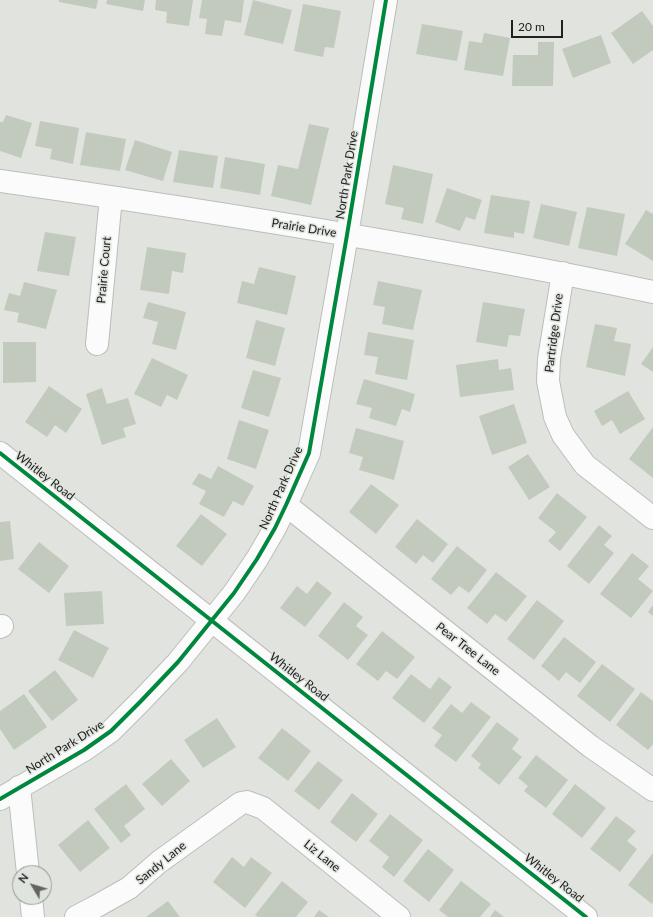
<!DOCTYPE html>
<html>
<head>
<meta charset="utf-8">
<style>
	body { margin:0 }
	#map { position:relative; width:653px; height:917px; overflow:hidden; background:#e1e3df; font-family:Lato,sans-serif }
	canvas { display:block }
	.north { position:absolute; left:12px; top:865px; width:40px; height:40px; box-sizing:border-box; background:#e0e4de; border:1px solid #939692; border-radius:50%; rotate:308deg; font-size:11px; font-weight:700; line-height:16px; text-align:center; color:#20211f }
	.north::after { content:''; display:block; margin:auto; width:14px; height:18px; background:#646562; clip-path:polygon(50% 0,100% 100%,50% 72%,0 100%) }
	.scale { position:absolute; left:511px; top:20px; width:52px; height:18px; box-sizing:border-box; border:2px solid #20211f; border-top:0; padding-left:5px; font-size:12px; line-height:14px; white-space:nowrap; color:#20211f; -webkit-text-stroke:3px #e0e4de; paint-order:stroke }
</style>
</head>
<body>
<div id="map">
<canvas width="653" height="917"></canvas>
<div class="north">N</div>
<div class="scale">20 m</div>
</div>
<script>
const ctx = document.querySelector('canvas').getContext('2d');
ctx.lineJoin = 'round';
function paint(path, color) {
  ctx.fillStyle = color;
  ctx.fill(path, 'evenodd');
}
function strokePath(path, color, width, dash) {
  ctx.strokeStyle = color;
  ctx.lineWidth = width;
  ctx.lineCap = dash ? 'butt' : 'round';
  ctx.setLineDash(dash || []);
  ctx.stroke(path);
}
function label(font, color, halo, rows, align = 'center') {
  ctx.font = font + ' Lato,sans-serif';
  ctx.lineWidth = 3;
  ctx.setLineDash([]);
  ctx.textBaseline = 'middle';
  ctx.strokeStyle = halo;
  ctx.fillStyle = color;
  for (const [text, x, y, turn = 0] of rows) {
    ctx.save();
    ctx.translate(x, y);
    ctx.rotate((+turn || 0) * Math.PI / 180);
    ctx.textAlign = isNaN(turn) ? turn : align;
    if (halo) ctx.strokeText(text, 0, 0);
    ctx.fillText(text, 0, 0);
    ctx.restore();
  }
}
paint(new Path2D(`
	M 59,0 L 98,0 L 96,9 L 59,2 Z
	M 107,0 L 145,0 L 143,11 L 106,4 Z
	M 156,0 L 193,0 L 189,26 L 166,23 L 167,12 L 155,10 Z
	M 202,0 L 244,0 L 241,23 L 225,20 L 222,36 L 205,34 L 207,19 L 199,18 Z
	M 253,0 L 292,10 L 283,44 L 244,35 Z
	M 303,4 L 341,11 L 334,48 L 325,47 L 323,57 L 294,51 Z
	M 642,11 L 653,26 L 653,50 L 633,64 L 611,33 Z
	M 422,24 L 463,31 L 457,61 L 416,54 Z
	M 484,33 L 510,38 L 503,76 L 464,70 L 469,41 L 482,43 Z
	M 601,35 L 611,63 L 573,78 L 562,49 Z
	M 538,42 L 554,42 L 553,86 L 512,86 L 513,55 L 538,55 Z
	M 6,115 L 32,123 L 21,158 L 0,151 L 0,122 L 3,122 Z
	M 40,121 L 79,128 L 73,164 L 50,159 L 52,149 L 35,146 Z
	M 309,124 L 329,128 L 311,205 L 271,196 L 278,165 L 298,169 Z
	M 86,132 L 126,139 L 120,171 L 80,165 Z
	M 135,140 L 172,152 L 163,181 L 125,170 Z
	M 179,150 L 218,156 L 213,188 L 173,182 Z
	M 225,157 L 265,164 L 260,195 L 220,188 Z
	M 393,165 L 433,174 L 423,224 L 401,219 L 404,208 L 385,204 Z
	M 447,188 L 482,200 L 475,220 L 466,217 L 460,231 L 435,222 Z
	M 491,195 L 530,201 L 524,234 L 514,232 L 514,238 L 484,233 Z
	M 541,204 L 577,212 L 569,246 L 533,238 Z
	M 587,207 L 625,214 L 617,256 L 578,248 Z
	M 646,210 L 653,214 L 653,261 L 625,244 Z
	M 45,232 L 76,237 L 69,276 L 37,271 Z
	M 147,247 L 186,253 L 183,273 L 172,271 L 169,294 L 140,290 Z
	M 259,267 L 296,276 L 287,315 L 237,303 L 242,281 L 254,284 Z
	M 378,281 L 422,290 L 413,330 L 382,324 L 385,307 L 373,305 Z
	M 24,282 L 57,290 L 46,329 L 17,322 L 19,313 L 4,310 L 9,293 L 20,296 Z
	M 148,302 L 186,312 L 176,350 L 152,344 L 158,322 L 143,318 Z
	M 483,302 L 525,309 L 520,336 L 509,335 L 507,347 L 476,342 Z
	M 256,320 L 285,328 L 275,366 L 246,358 Z
	M 595,324 L 617,328 L 614,341 L 631,344 L 625,376 L 586,367 Z
	M 368,332 L 414,340 L 407,380 L 375,374 L 378,357 L 364,355 Z
	M 3,342 L 36,342 L 36,382 L 3,383 Z
	M 653,347 L 653,372 L 641,364 Z
	M 152,358 L 188,375 L 177,400 L 167,395 L 161,407 L 134,394 Z
	M 498,359 L 499,370 L 511,368 L 514,390 L 460,397 L 456,365 Z
	M 253,370 L 281,378 L 269,417 L 241,408 Z
	M 364,379 L 415,394 L 410,412 L 402,409 L 396,426 L 369,418 L 372,408 L 356,404 Z
	M 49,386 L 82,409 L 66,433 L 55,425 L 47,437 L 25,422 Z
	M 102,388 L 107,404 L 128,398 L 136,424 L 123,428 L 126,437 L 102,445 L 86,394 Z
	M 628,391 L 645,419 L 620,434 L 612,420 L 602,426 L 594,411 Z
	M 514,404 L 527,443 L 492,455 L 479,416 Z
	M 239,420 L 269,430 L 256,469 L 227,459 Z
	M 653,427 L 653,478 L 629,459 Z
	M 356,428 L 404,441 L 394,480 L 359,470 L 363,457 L 349,453 Z
	M 528,454 L 550,487 L 529,500 L 508,467 Z
	M 218,466 L 254,486 L 243,506 L 233,501 L 224,517 L 199,504 L 206,491 L 192,484 L 199,473 L 211,479 Z
	M 371,484 L 399,505 L 376,534 L 349,512 Z
	M 557,493 L 587,517 L 560,551 L 548,541 L 556,532 L 538,518 Z
	M 201,514 L 227,534 L 202,566 L 176,546 Z
	M 417,519 L 448,544 L 433,563 L 423,555 L 416,564 L 395,547 Z
	M 10,521 L 14,559 L 0,561 L 0,522 Z
	M 599,525 L 612,536 L 604,545 L 614,553 L 589,584 L 567,566 Z
	M 39,542 L 69,566 L 49,593 L 18,569 Z
	M 457,546 L 487,570 L 469,593 L 459,586 L 451,595 L 431,579 Z
	M 632,553 L 649,566 L 638,579 L 653,591 L 631,618 L 600,594 Z
	M 496,572 L 527,596 L 506,622 L 495,614 L 487,624 L 467,608 Z
	M 317,581 L 332,593 L 305,627 L 280,608 L 297,586 L 307,594 Z
	M 102,591 L 104,624 L 66,626 L 64,593 Z
	M 537,600 L 564,621 L 534,660 L 507,639 Z
	M 344,602 L 363,617 L 356,626 L 368,635 L 348,660 L 318,636 Z
	M 653,605 L 653,616 L 648,612 Z
	M 74,630 L 109,648 L 93,678 L 58,660 Z
	M 382,631 L 415,657 L 397,679 L 386,671 L 378,681 L 356,664 Z
	M 564,637 L 596,662 L 580,683 L 566,672 L 559,681 L 541,666 Z
	M 602,664 L 635,689 L 610,722 L 577,696 Z
	M 55,670 L 78,700 L 52,721 L 28,691 Z
	M 411,674 L 430,689 L 439,677 L 452,687 L 424,723 L 392,698 Z
	M 641,692 L 653,701 L 653,744 L 648,750 L 616,725 Z
	M 24,694 L 47,727 L 14,750 L 0,729 L 0,711 Z
	M 471,702 L 491,717 L 456,762 L 434,746 L 442,735 L 432,728 L 451,704 L 462,713 Z
	M 217,718 L 236,747 L 203,768 L 184,740 Z
	M 497,722 L 519,739 L 512,749 L 522,757 L 499,785 L 478,768 L 481,764 L 471,756 Z
	M 282,728 L 311,751 L 288,781 L 258,758 Z
	M 536,755 L 568,780 L 546,808 L 524,791 L 528,786 L 518,778 Z
	M 171,759 L 190,781 L 162,806 L 142,784 Z
	M 318,761 L 343,780 L 319,810 L 294,791 Z
	M 126,784 L 145,809 L 124,826 L 131,835 L 121,843 L 94,809 Z
	M 575,784 L 606,808 L 582,838 L 552,814 Z
	M 352,793 L 378,814 L 356,842 L 330,822 Z
	M 390,814 L 423,840 L 394,877 L 382,867 L 389,857 L 369,841 Z
	M 616,816 L 636,831 L 627,841 L 637,849 L 620,872 L 590,849 Z
	M 88,820 L 110,848 L 80,872 L 58,845 Z
	M 428,849 L 454,870 L 429,902 L 403,881 Z
	M 653,853 L 653,902 L 652,904 L 628,885 Z
	M 232,857 L 244,867 L 251,857 L 272,873 L 245,908 L 213,882 Z
	M 282,881 L 308,902 L 296,917 L 258,917 L 255,915 Z
	M 461,881 L 491,904 L 480,917 L 448,917 L 439,910 Z
	M 168,901 L 180,917 L 146,917 Z
	M 319,910 L 329,917 L 314,917 Z
	M 495,910 L 504,917 L 490,917 Z`), '#c2cabd');
const minor = new Path2D(`
	M 0,181 C 218,212 437,247 653,292
	M 563,273 L 549,359 L 548,381 L 555,417 L 563,435 L 585,465 L 653,518
	M 97,344 L 111,197
	M 0,453 L 586,917
	M 286,505 L 590,746 L 653,790
	M 0,627 L 2,626
	M 19,787 L 28,873
	M 0,799 L 84,750 L 111,731 L 141,701 L 178,662 L 234,593 L 257,559 L 275,528 L 286,505 L 309,453 L 347,235 L 386,0
	M 31,897 L 33,917
	M 76,917 L 95,907 L 129,888 L 159,862 L 241,803 L 247,802 L 263,808 L 399,917`);
strokePath(minor, '#bdbebc', 24);
strokePath(minor, '#fafbfa', 22);
strokePath(new Path2D(`
	M 0,453 L 586,917
	M 0,799 L 84,750 L 111,731 L 141,701 L 178,662 L 234,593 L 257,559 L 275,528 L 286,505 L 309,453 L 347,235 L 386,0`), '#00873e', 4);
label('12px', '#20211f', '#e0e4de', [
	["North Park Drive",347,175,-81],
	["Prairie Drive",304,228,9],
	["Prairie Court",104,270,-85],
	["Partridge Drive",554,333,-83],
	["Whitley Road",45,476,38],
	["North Park Drive",281,488,-66],
	["Pear Tree Lane",468,649,38],
	["Whitley Road",299,677,38],
	["North Park Drive",65,747,-32],
	["Liz Lane",322,856,39],
	["Sandy Lane",161,863,-39],
	["Whitley Road",554,878,38]
]);
</script>
</body>
</html>
